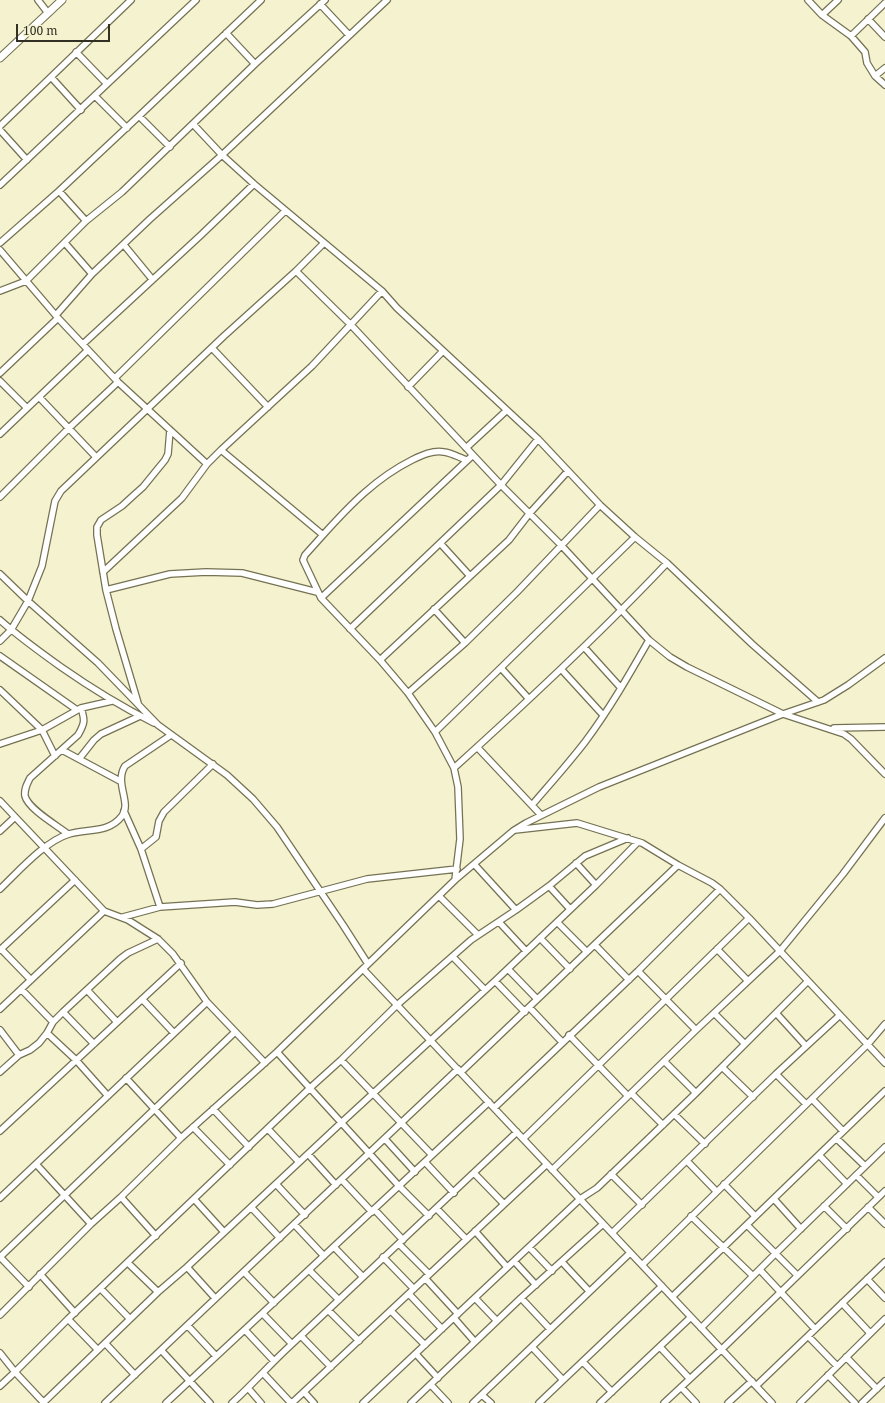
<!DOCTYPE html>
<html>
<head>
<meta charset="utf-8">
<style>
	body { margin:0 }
	#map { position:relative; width:885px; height:1403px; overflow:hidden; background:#f4f2cf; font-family:"Noto Serif",serif }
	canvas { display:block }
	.scale { position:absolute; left:16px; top:24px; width:94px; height:18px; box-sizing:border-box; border:2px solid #313022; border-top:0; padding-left:5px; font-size:12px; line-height:14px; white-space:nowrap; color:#313022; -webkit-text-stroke:3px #f4f2cf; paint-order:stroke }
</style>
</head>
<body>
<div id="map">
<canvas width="885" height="1403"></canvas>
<div class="scale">100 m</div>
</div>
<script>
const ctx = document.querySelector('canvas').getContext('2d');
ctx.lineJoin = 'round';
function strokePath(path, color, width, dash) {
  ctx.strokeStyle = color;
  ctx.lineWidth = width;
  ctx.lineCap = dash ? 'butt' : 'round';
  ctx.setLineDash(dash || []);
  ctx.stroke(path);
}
const minor = new Path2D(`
	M 38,0 L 48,13
	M 808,0 L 822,15 L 851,36 L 865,52 L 867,63 L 875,76 L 885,85
	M 320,4 L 349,35
	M 822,15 L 838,0
	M 868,19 L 885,37
	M 226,33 L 255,64
	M 851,36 L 885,3
	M 76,52 L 107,84
	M 875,76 L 885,68
	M 51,77 L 81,110
	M 95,96 L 127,128
	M 139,116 L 170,147
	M 193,124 L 222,155 L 254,184 L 382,291 L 397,308 L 538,439 L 600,505 L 635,537 L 667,563 L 752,644 L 818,702
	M 0,126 L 131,0
	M 0,130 L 27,160
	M 0,185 L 196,0
	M 59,191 L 86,221
	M 0,243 L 59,191 L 139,116 L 261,0
	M 65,243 L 92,274
	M 324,243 L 296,271 L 351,325 L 501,485 L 561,545 L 649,640 L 670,657 L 687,667 L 783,714 L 844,734 L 851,739 L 885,774
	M 124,245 L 152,279
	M 0,250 L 58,318 L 118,382 L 207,464 L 221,450 L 312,366 L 382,291
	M 0,291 L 26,281 L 86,221 L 122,192 L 255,64 L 325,0
	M 56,315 L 92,274 L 150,219 L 222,155 L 387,0
	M 83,344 L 201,235 L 254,184
	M 212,348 L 268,407
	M 0,373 L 58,318
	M 115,378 L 285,211
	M 0,381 L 27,408
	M 408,387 L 443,351
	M 39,397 L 96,457
	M 0,434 L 88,350
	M 466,448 L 506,411
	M 221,450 L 323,535 L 305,555 L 303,560 L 321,598 L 380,660 L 408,693 L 435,732 L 454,768 L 458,787 L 460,839 L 455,880 L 368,964
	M 0,497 L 69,428 L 118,382
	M 323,535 C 350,505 376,478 412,460 C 422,455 433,450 444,452 C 452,453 460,458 467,460
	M 440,543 L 470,576
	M 103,572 L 182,498 L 207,464
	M 0,574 L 28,601 L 98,663 L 158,725 L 227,775 L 253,799 L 277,827 L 343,925 L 368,964 L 277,1052 L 181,1138 L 121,1197 L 91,1224 L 0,1315
	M 106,590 L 170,574 L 206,572 L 242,573 L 317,592
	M 321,598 L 473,455
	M 434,609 L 465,643
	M 0,620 C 19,637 40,652 61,667 C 91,688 122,707 154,723
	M 350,629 L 501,485 L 538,439
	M 0,641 L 11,630 L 28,601 L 42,566 L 55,501 L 61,491 L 224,336 L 296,271
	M 584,647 L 621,688
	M 0,656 L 77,710
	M 380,660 L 509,540 L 529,514 L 568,471
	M 501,668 L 529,699
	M 561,669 L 603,715
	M 0,690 L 42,730 L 55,756
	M 408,693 L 465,643 L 517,592 L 600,505
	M 138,703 L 116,629 L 106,590 L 97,535 L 97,527 L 101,520 L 122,506 L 134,495 L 143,487 L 165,460 L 168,454 L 170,430
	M 834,728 L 885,727
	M 435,732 L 635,537
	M 0,744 L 42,730 L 81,708 L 112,701
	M 477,747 L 541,815
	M 62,750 L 120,781
	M 79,759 L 94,740 L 101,734 L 140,716
	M 454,768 C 527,702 599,635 667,563
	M 0,801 L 104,911 L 128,920 L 158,939 L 173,954 L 207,1002 L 265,1063
	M 532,805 C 550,784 568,764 585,742 C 609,710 629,675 649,640
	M 124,811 L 141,849 L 160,907
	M 515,830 L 577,823 L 642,843 L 678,865 L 712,883 L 720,889 L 749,918 L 885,1063
	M 0,831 L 15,817
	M 68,834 C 58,826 28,809 25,796 C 24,789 27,784 30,778 L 78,735 C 85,723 85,720 81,708
	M 141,849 L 156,837 L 159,821 L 164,812 L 213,764
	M 576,863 L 596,885
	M 474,864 L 516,910
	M 455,880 L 513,831 L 526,823 L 599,787 L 783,714 L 824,700 L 848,685 L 885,658
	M 549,886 L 570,909
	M 0,889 C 18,872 45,841 69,834 C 88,828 108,834 122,816 C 132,803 114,783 125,766 L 171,735
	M 439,896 L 478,935
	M 123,917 L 160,907 L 235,902 L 257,905 L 273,904 L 367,879 L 457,869
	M 499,922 L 526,951
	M 557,922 L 587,952
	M 540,938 L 570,969
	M 595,945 L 629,980
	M 1,949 L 31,980
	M 717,949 L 748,981
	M 0,950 L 75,880
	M 453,957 L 485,990
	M 363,969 L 772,1403
	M 508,969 L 537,999
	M 638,971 L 696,1030
	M 495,981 L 525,1012
	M 21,989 L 53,1022
	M 87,990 L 117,1022
	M 142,999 L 174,1033
	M 529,1007 L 562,1042
	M 0,1009 L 104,911
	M 63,1012 L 94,1044
	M 714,1013 L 745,1044
	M 776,1013 L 806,1046
	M 0,1030 L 19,1055
	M 47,1033 L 76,1060 L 108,1096
	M 569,1035 L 628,1096
	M 277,1052 L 399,1186 L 429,1216
	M 341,1060 L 432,1155
	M 664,1061 L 696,1093
	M 722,1067 L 753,1097
	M 0,1072 L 19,1055 L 30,1050 L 39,1043 L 47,1033 L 53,1022 L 63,1012 L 120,959 L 128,953 L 158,939
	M 461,1072 L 678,865
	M 776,1074 L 806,1104
	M 126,1078 L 181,1138
	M 631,1093 L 663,1125
	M 812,1099 L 843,1131
	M 494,1108 L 638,971 L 720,889
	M 213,1109 L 249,1147
	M 674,1114 L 705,1144
	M 193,1127 L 230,1165
	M 268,1129 L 299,1162
	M 0,1131 L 181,963
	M 836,1138 L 865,1166
	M 385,1139 L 415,1172
	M 523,1139 L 749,918
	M 308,1154 L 336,1185
	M 819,1155 L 847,1184
	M 687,1161 L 716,1191
	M 425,1162 L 454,1193
	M 36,1164 L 91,1224
	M 552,1170 L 696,1030 L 780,951 L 843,874 L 885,818
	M 474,1173 L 504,1204
	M 611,1174 L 642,1205
	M 856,1175 L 878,1197
	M 342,1180 L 372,1212
	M 276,1184 L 305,1215
	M 724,1184 L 755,1216
	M 121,1197 L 156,1236
	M 0,1198 L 207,1002
	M 194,1199 L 224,1232
	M 774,1199 L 801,1229
	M 824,1206 L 847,1229
	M 251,1207 L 280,1238
	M 868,1207 L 885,1224
	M 374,1209 L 403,1240
	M 437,1209 L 466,1239
	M 691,1216 L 753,1276
	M 294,1224 L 324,1256
	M 747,1225 L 797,1275
	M 475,1231 L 507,1267
	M 612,1233 L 776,1074 L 840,1015
	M 399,1244 L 429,1274
	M 334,1247 L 363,1277
	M 529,1247 L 552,1271
	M 0,1257 L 235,1032
	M 0,1257 L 29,1287
	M 383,1257 L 414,1289
	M 514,1261 L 536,1285
	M 562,1262 L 589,1291
	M 128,1263 L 158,1292
	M 642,1265 L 868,1044 L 885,1024
	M 187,1267 L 215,1298
	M 760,1270 L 815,1329
	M 310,1271 L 339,1300
	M 244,1272 L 274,1303
	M 40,1274 L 75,1313
	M 425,1278 L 458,1314
	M 867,1279 L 885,1298
	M 101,1289 L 130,1319
	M 409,1294 L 442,1329
	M 672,1297 L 885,1091
	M 475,1298 L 497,1321
	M 521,1298 L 550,1329
	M 842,1303 L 870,1333
	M 328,1310 L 359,1341
	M 391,1311 L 425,1345
	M 263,1314 L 292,1344
	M 454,1318 L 475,1342
	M 68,1319 L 98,1350
	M 188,1326 L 216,1356
	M 701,1328 L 776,1253 L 885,1147
	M 245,1330 L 274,1361
	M 301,1336 L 331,1367
	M 808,1336 L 837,1366
	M 105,1343 L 135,1375
	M 532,1347 L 563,1380
	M 660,1347 L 689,1378
	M 161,1350 L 210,1403
	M 0,1353 L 15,1372 L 44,1403
	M 416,1354 L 438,1378
	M 846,1357 L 877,1389
	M 583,1362 L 612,1392
	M 263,1373 L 291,1403
	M 828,1375 L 855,1403
	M 431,1385 L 448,1403
	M 0,1386 L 15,1372 L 68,1319 L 310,1088 L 341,1060 L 397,1005 L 471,940 L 516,910 L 549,886 L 585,856 L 628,838
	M 756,1386 L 885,1262
	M 681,1387 L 696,1403
	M 248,1388 L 261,1403
	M 304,1392 L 314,1403
	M 482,1395 L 491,1403
	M 43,1403 L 158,1292 L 187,1267 L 341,1123 L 495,981 L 596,885 L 638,842
	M 105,1403 L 458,1069
	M 166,1403 L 489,1102
	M 232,1403 C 253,1384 271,1363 292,1344 C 367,1274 442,1203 517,1132
	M 292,1403 L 547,1164
	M 363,1403 L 580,1199 L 597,1188 L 696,1093 L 808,981
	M 411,1403 L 521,1298 L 603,1224
	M 473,1403 L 630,1253
	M 539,1403 L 662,1286
	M 600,1403 L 691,1317
	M 664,1403 L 722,1349 L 885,1191
	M 728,1403 L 752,1381
	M 800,1403 L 885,1319
	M 862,1403 L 885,1381`);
const tertiary = new Path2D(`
	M 0,58 L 62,0`);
strokePath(minor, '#757253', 8);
strokePath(tertiary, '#757253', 9);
strokePath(minor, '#fff', 5.5);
strokePath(tertiary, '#fff', 7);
</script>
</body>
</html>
